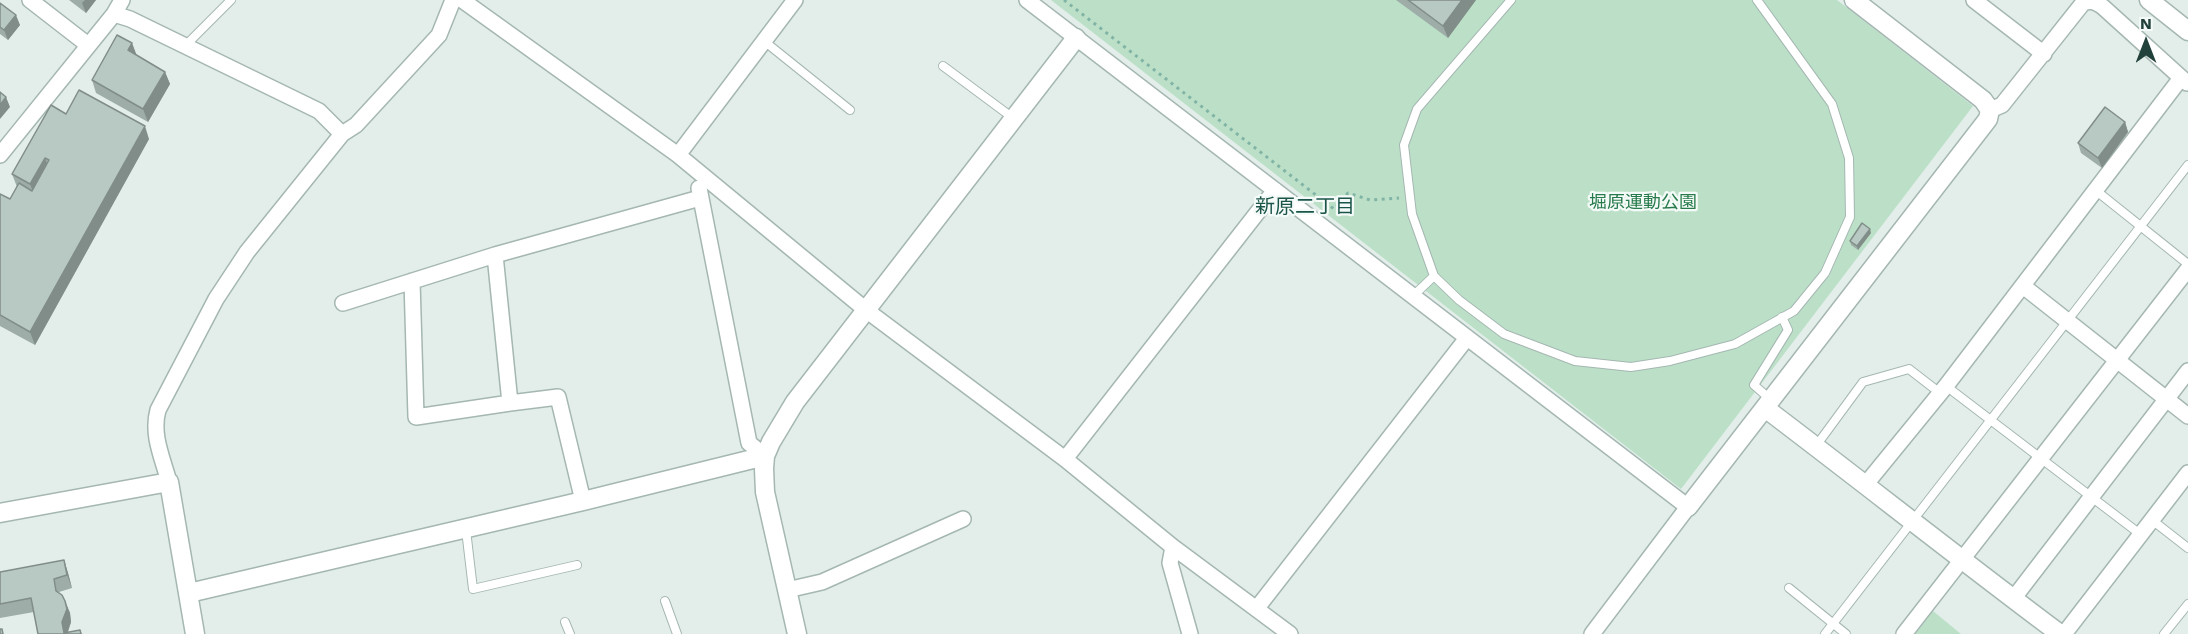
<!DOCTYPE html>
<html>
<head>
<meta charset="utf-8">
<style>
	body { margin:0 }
	#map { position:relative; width:2188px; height:634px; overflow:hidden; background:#e3eeea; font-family:"Work Sans",sans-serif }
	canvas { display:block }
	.north { position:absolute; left:2116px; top:12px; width:60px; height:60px; -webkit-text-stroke:4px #f4faf7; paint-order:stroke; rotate:0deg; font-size:16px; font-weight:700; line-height:24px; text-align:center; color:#21413a }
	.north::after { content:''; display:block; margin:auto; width:21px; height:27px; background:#21413a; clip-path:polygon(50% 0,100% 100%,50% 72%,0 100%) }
</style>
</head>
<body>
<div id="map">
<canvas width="2188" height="634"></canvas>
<div class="north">N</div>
</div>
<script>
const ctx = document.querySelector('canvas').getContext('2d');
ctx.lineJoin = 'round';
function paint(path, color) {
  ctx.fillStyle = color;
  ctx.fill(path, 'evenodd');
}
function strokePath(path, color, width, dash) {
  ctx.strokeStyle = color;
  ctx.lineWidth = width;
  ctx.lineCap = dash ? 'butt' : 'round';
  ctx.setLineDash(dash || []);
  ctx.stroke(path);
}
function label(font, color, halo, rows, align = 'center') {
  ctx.font = font + ' "Work Sans","Noto Sans JP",sans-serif';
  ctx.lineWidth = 4.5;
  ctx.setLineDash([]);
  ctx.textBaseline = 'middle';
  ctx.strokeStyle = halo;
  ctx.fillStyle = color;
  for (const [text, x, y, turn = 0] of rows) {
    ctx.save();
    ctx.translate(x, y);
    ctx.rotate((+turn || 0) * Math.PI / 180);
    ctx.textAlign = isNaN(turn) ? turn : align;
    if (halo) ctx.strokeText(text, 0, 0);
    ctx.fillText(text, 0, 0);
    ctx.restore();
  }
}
paint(new Path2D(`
	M 1051,0 L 1837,0 L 1973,106 L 1681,489 Z
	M 1933,611 L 1961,634 L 1915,634 Z`), '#bbe0c7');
const service = new Path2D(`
	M 1511,0 L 1417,109 L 1404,145 L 1412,214 L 1434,276 L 1459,300 L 1504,334 L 1575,361 L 1631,367 L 1670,361 L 1735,344 L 1794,311 L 1825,273 L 1850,217 L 1849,158 L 1832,104 L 1757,0
	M 764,41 L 850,110
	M 185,46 L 231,0
	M 943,66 L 1013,118
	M 2094,189 L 2188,264
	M 1413,296 L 1434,276
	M 1946,386 L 2140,534
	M 1770,399 L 1754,385 L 1788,330 L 1782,317
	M 1816,446 L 1863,382 L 1909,369 L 1940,393
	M 2152,520 L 2188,548
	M 466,530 L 473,589 L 577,565
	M 1789,588 L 1846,634
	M 665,601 L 677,634
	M 565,622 L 570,634
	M 1825,634 L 2188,165
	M 2164,634 L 2188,604`);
const minor = new Path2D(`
	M 30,0 L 88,45
	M 462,0 L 678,155 L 866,310 L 1065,459 L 1173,547 L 1290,634
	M 1027,0 L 1688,507 L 1592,634
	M 1974,0 L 2044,54
	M 114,14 L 130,19 L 319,111 L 342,134
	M 1990,110 L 2002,105 L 2083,3 C 2092,0 2096,2 2103,7 L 2187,83
	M 0,155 L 114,14 L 122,0
	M 678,155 L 795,0
	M 699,188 L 749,443 L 765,456
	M 412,281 L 416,417 L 510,403
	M 2023,286 L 2188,416
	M 343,303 L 495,255
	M 1065,459 L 1275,190
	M 169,482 C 163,459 151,435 158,410 L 216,299 L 247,252 L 342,134 L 356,125 L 439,35 L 453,0
	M 1866,484 L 1946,386 L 2181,78
	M 583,501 L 558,397 L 510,403 L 495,255 L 700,198
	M 1173,547 L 1170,563 L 1190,634
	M 787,590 L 822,582 L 963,519
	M 2013,599 L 2188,371
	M 1257,608 L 1467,338
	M 1904,634 L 2188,269
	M 2064,634 L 2188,473`);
const tertiary = new Path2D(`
	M 2149,0 L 2188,31
	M 1765,408 C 1864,483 1961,560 2060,634
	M 1688,507 L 1988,119 L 1990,110 L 1983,100 L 1854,0
	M 0,513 L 169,482 L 195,634
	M 189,593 L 583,501 L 765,456
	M 797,634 L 765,492 L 764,469 L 765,456 L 771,442 L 795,402 L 1076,38`);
strokePath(service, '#a5b7b2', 10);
strokePath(minor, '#a5b7b2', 18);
strokePath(tertiary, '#a5b7b2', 21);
strokePath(new Path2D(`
	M 1064,0 L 1334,209 L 1348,193 L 1370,200 L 1399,198`), '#82b4a6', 3, [3, 4.5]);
strokePath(service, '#fff', 8);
strokePath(minor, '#fff', 15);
strokePath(tertiary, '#fff', 18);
paint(new Path2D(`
	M 69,0 L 96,0 L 86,13 Z
	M 1396,0 L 1476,0 L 1448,38 Z
	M 0,3 L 20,25 L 8,40 L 0,34 Z
	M 132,43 L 136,55 L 165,72 L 170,84 L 148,122 L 96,93 L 92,80 Z
	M 66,114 L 149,139 L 35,345 L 0,326 L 0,194 L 10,199 L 17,187 L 12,174 Z
	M 2125,122 L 2128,132 L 2102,168 L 2081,153 L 2078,143 Z
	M 1871,233 L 1858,250 L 1851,245 L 1850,241 Z
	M 64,560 L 68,573 L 72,588 L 59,592 L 65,601 L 70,613 L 71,622 L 68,632 L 80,630 L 82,634 L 38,634 L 34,612 L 0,618 L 0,572 Z`), '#9eada8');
paint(new Path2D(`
	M 85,0 L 96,0 L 86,13 L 82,3 Z
	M 1462,0 L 1476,0 L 1448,38 L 1443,26 Z
	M 16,15 L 20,25 L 8,40 L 4,30 Z
	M 132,43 L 137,56 L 128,50 Z
	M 165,72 L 170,84 L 148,122 L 143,109 Z
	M 6,97 L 10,107 L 0,119 L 0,105 Z
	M 2125,122 L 2128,132 L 2102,168 L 2098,158 Z
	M 145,126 L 149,139 L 35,345 L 30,332 Z
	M 45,158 L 50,171 L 35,197 L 30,184 Z
	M 1870,229 L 1871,233 L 1858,250 L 1857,246 Z
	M 64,560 L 68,573 L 72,588 L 67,575 Z
	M 65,601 L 70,613 L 71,622 L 67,634 L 64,634 L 62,622 Z`), '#818d88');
const building = new Path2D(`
	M 1408,0 L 1462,0 L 1443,26 Z
	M 0,3 L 16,15 L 4,30 L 0,27 Z
	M 117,35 L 132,43 L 128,50 L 165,72 L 143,109 L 92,80 Z
	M 79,90 L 145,126 L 30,332 L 0,315 L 0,194 L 10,199 L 19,183 L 32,191 L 49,160 L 45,158 L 30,184 L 12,174 L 51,105 L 66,114 Z
	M 0,92 L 6,97 L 0,105 Z
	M 2105,107 L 2125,122 L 2098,158 L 2078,143 Z
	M 1862,223 L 1870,229 L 1857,246 L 1850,241 Z
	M 64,560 L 67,575 L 54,579 L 56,591 L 62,595 L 65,601 L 67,609 L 62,622 L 64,633 L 80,630 L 81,634 L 38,634 L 31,598 L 0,604 L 0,572 Z
	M 0,629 L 2,629 L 3,634 L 0,634 Z`);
paint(building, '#b8c9c3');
strokePath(building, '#818d88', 1.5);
label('18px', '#287b4c', '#f4faf7', [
	["堀原運動公園",1643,203]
]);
label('20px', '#1b5549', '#f4faf7', [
	["新原二丁目",1305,207]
]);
</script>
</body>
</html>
